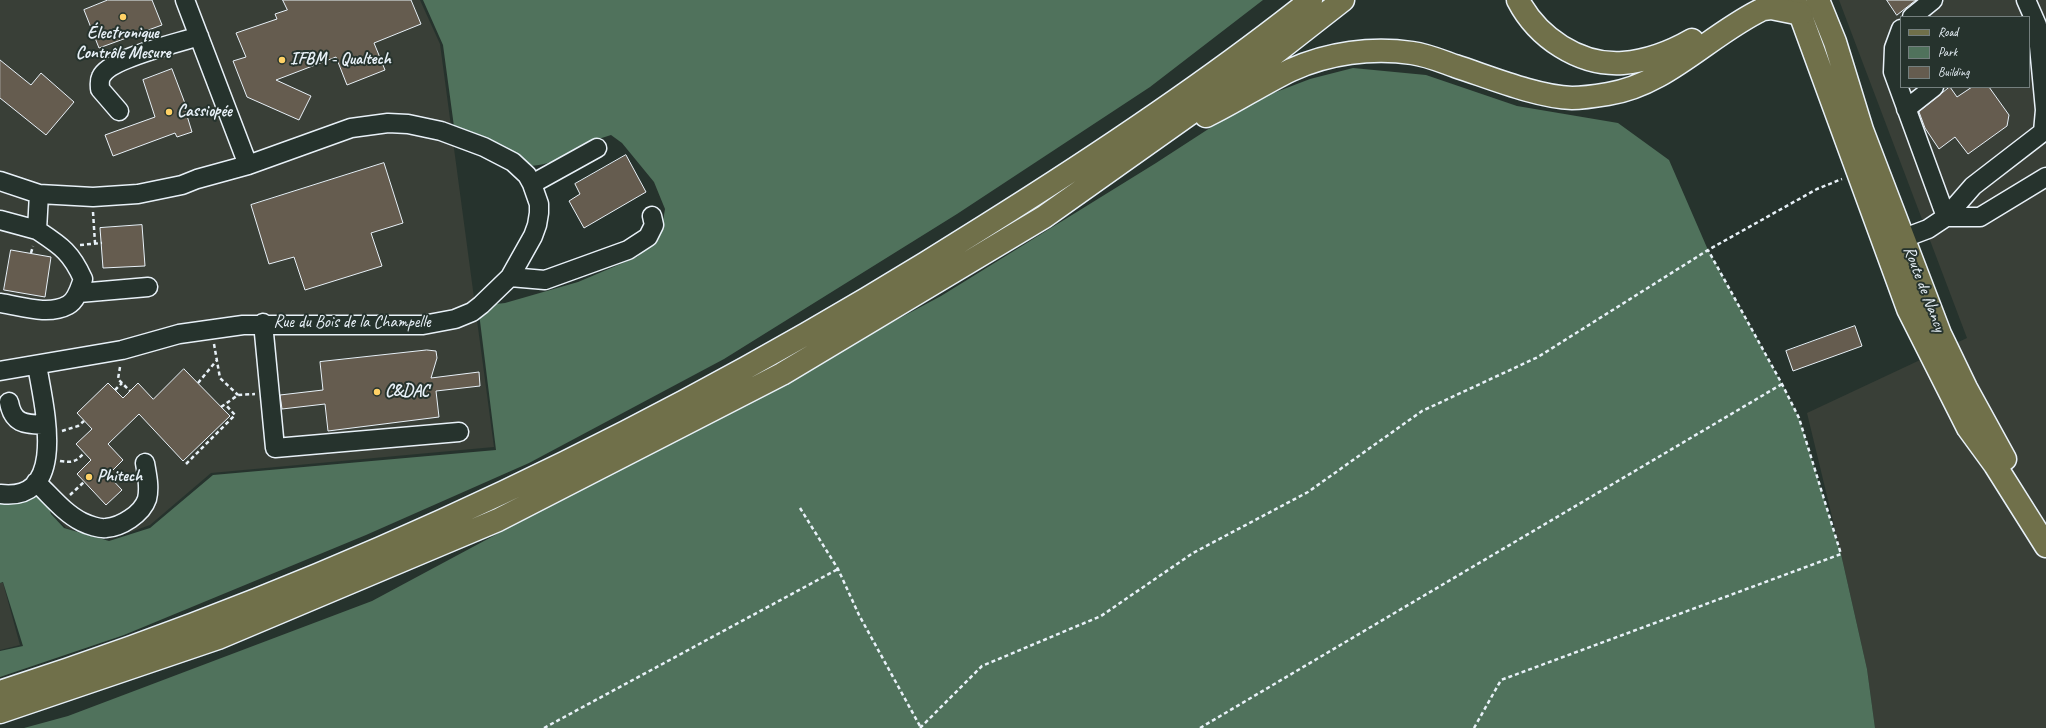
<!DOCTYPE html>
<html>
<head>
<meta charset="utf-8">
<style>
	body { margin:0 }
	#map { position:relative; width:2046px; height:728px; overflow:hidden; background:#26332d; font-family:Caveat,sans-serif }
	canvas { display:block }
	.legend { position:absolute; left:1900px; top:16px; width:130px; height:72px; box-sizing:border-box; background:#26332d; border:1px solid #747f7e; margin:0; padding:5px 7px; list-style:none; font-size:12px; color:#e8f1f8 }
	.legend li { display:flex; align-items:center; gap:8px; height:20px }
	.legend b { width:20px; border:1px solid #747f7e }
</style>
</head>
<body>
<div id="map">
<canvas width="2046" height="728"></canvas>
<ul class="legend">
<li><b style="height:5px;background:#70704a"></b>Road</li>
<li><b style="height:11px;background:#50725c"></b>Park</li>
<li><b style="height:11px;background:#655c4f"></b>Building</li>
</ul>
</div>
<script>
const ctx = document.querySelector('canvas').getContext('2d');
ctx.lineJoin = 'round';
function paint(path, color) {
  ctx.fillStyle = color;
  ctx.fill(path, 'evenodd');
}
function strokePath(path, color, width, dash) {
  ctx.strokeStyle = color;
  ctx.lineWidth = width;
  ctx.lineCap = dash ? 'butt' : 'round';
  ctx.setLineDash(dash || []);
  ctx.stroke(path);
}
function label(font, color, halo, rows, align = 'center') {
  ctx.font = font + ' Caveat,sans-serif';
  ctx.lineWidth = 4;
  ctx.setLineDash([]);
  ctx.textBaseline = 'middle';
  ctx.strokeStyle = halo;
  ctx.fillStyle = color;
  for (const [text, x, y, turn = 0] of rows) {
    ctx.save();
    ctx.translate(x, y);
    ctx.rotate((+turn || 0) * Math.PI / 180);
    ctx.textAlign = isNaN(turn) ? turn : align;
    if (halo) ctx.strokeText(text, 0, 0);
    ctx.fillText(text, 0, 0);
    ctx.restore();
  }
}
paint(new Path2D(`
	M 0,0 L 420,0 L 440,44 L 494,447 L 211,473 L 150,525 L 111,539 L 66,528 L 53,513 L 41,477 L 23,485 L 0,485 Z
	M 1839,0 L 2046,0 L 2046,728 L 1875,728 L 1867,669 L 1841,554 L 1807,413 L 1967,338 ZM 1901,17 L 2029,17 L 2029,87 L 1901,87 Z
	M 0,583 L 3,583 L 20,645 L 0,650 Z`), '#393f37');
paint(new Path2D(`
	M 423,0 L 1263,0 L 1150,87 L 957,214 L 724,359 L 529,463 L 366,535 L 124,635 L 0,677 L 0,651 L 23,646 L 3,582 L 0,583 L 0,502 L 37,488 L 44,494 L 51,514 L 64,528 L 109,541 L 150,528 L 213,475 L 496,450 L 479,313 L 487,305 L 505,303 L 578,282 L 637,257 L 650,245 L 662,227 L 665,209 L 654,182 L 622,143 L 611,135 C 605,137 598,139 593,141 C 570,151 554,166 528,166 L 455,134 L 443,45 Z
	M 1353,68 L 1426,75 L 1517,106 L 1618,123 L 1669,160 L 1708,250 L 1782,384 L 1799,418 L 1841,554 L 1867,669 L 1875,728 L 24,728 L 68,716 L 372,601 L 941,296 L 1156,163 L 1250,102 L 1310,79 Z`), '#50725c');
const building = new Path2D(`
	M 108,0 L 152,0 L 162,25 L 99,48 L 84,10 Z
	M 283,0 L 411,0 L 421,24 L 374,43 L 385,70 L 347,85 L 336,57 L 276,80 L 311,96 L 299,120 L 247,97 L 233,61 L 246,57 L 236,33 L 277,19 L 275,14 L 287,10 Z
	M 1887,0 L 1916,0 L 1897,15 Z
	M 0,60 L 31,85 L 41,73 L 74,102 L 46,135 L 0,98 Z
	M 172,69 L 186,106 L 184,106 L 192,132 L 177,137 L 175,133 L 113,156 L 105,135 L 155,117 L 143,80 Z
	M 1950,87 L 1957,97 L 1972,87 L 1989,87 L 2009,115 L 2007,126 L 1968,154 L 1955,137 L 1939,149 L 1925,128 L 1919,112 Z
	M 626,155 L 646,192 L 584,228 L 569,201 L 580,194 L 575,184 Z
	M 384,163 L 403,223 L 371,233 L 382,266 L 305,290 L 294,257 L 269,264 L 251,205 Z
	M 142,225 L 145,266 L 103,268 L 100,228 Z
	M 11,250 L 51,257 L 45,297 L 4,290 Z
	M 1855,326 L 1862,346 L 1793,371 L 1786,351 Z
	M 427,350 L 436,351 L 437,358 L 431,378 L 479,372 L 480,386 L 436,391 L 439,417 L 328,431 L 325,404 L 282,409 L 280,395 L 323,390 L 320,362 Z
	M 184,369 L 230,416 L 183,461 L 139,414 L 108,444 L 123,460 L 108,475 L 122,490 L 106,505 L 77,474 L 91,460 L 76,444 L 92,429 L 77,413 L 108,383 L 123,398 L 138,383 L 153,399 Z`);
paint(building, '#655c4f');
strokePath(building, '#e8f1f8', 1);
const minor = new Path2D(`
	M 185,0 L 248,165
	M 1912,17 L 1933,0
	M 1901,29 L 1894,48 L 1893,72 L 1946,217
	M 1906,109 L 1934,87
	M 119,111 L 100,89 C 100,85 99,81 101,77 C 109,58 179,43 199,36
	M 0,181 L 39,194 L 93,197 L 138,194 L 182,185 L 197,179 L 248,165 L 351,128 L 388,123 L 408,124 L 441,131 L 484,147 L 513,162 L 527,175 L 532,184 L 539,204 L 539,213 L 537,225 L 533,236 L 510,277 L 481,305 L 472,312 L 455,319 L 423,325 L 243,325 L 179,334 L 122,350 L 0,371
	M 532,184 L 597,148
	M 1946,217 L 1980,217 L 2046,177
	M 0,220 L 37,230
	M 1904,238 L 1928,229 L 1946,217 L 1973,186 L 2043,132 L 2045,110 L 2037,25 L 2026,0
	M 510,277 L 545,280 L 628,250 L 648,237 L 654,225 L 652,216
	M 79,293 L 148,287
	M 0,303 C 21,306 48,316 68,305 C 77,300 80,287 83,279 C 71,252 61,246 37,230 L 39,194
	M 263,323 L 275,448 L 459,432
	M 9,402 C 13,425 26,424 46,425
	M 36,482 C 51,496 64,513 82,522 C 88,525 100,529 106,528 C 121,527 142,514 147,499 C 150,487 147,475 145,463
	M 0,494 C 70,503 43,403 37,365`);
const major = new Path2D(`
	M 1795,0 L 1908,309 L 1968,428 L 1995,465 L 2046,546
	M 1818,0 L 1835,42 L 1862,130 L 1940,334 L 1966,388 L 2005,459`);
const highway = new Path2D(`
	M 1518,0 C 1537,37 1579,66 1623,63 C 1647,61 1671,52 1692,40
	M 1206,116 C 1235,102 1262,84 1291,70 C 1328,53 1372,47 1412,53 C 1427,55 1441,61 1455,66 C 1489,77 1537,97 1572,98 C 1584,98 1596,96 1608,94 C 1667,85 1710,34 1763,9 L 1771,8 L 1801,14
	M 0,692 C 347,580 678,421 985,226 C 1097,156 1208,82 1311,0
	M 0,712 L 218,638 L 498,520 L 782,374 L 1044,217 L 1274,54 L 1343,0`);
strokePath(minor, '#e8f1f8', 21);
strokePath(major, '#e8f1f8', 25);
strokePath(highway, '#e8f1f8', 25);
strokePath(new Path2D(`
	M 93,212 L 95,243
	M 80,245 L 102,243
	M 31,253 L 33,246
	M 214,344 L 220,378 L 238,395
	M 120,367 L 118,379 L 130,391
	M 198,383 L 217,360
	M 115,390 L 122,383
	M 221,407 L 238,395 L 255,394
	M 62,431 L 78,426 L 84,421
	M 60,461 C 72,463 76,462 84,453
	M 186,464 L 235,415 L 225,404
	M 70,495 L 84,482
	M 800,508 L 838,569 L 859,615 L 921,728
	M 544,728 L 838,569
	M 920,728 L 982,666 L 1101,616 L 1193,553 L 1308,492 L 1422,411 L 1538,357 L 1708,250 L 1817,189 L 1842,179
	M 1200,728 L 1782,384
	M 1474,728 L 1501,680 L 1841,554 L 1799,418 L 1782,384 L 1708,250`), '#e8f1f8', 2.5, [4, 3]);
strokePath(minor, '#26332d', 18);
strokePath(major, '#70704a', 22);
strokePath(highway, '#70704a', 22);
for (const [x, y, r, color] of [
	[123,17,4,"#ffd166"],
	[282,60,4,"#ffd166"],
	[169,112,4,"#ffd166"],
	[377,392,4,"#ffd166"],
	[89,477,4,"#ffd166"]
]) {
  const dot = new Path2D();
  dot.arc(x, y, r, 0, 2 * Math.PI);
  ctx.fillStyle = color;
  ctx.fill(dot);
  strokePath(dot, '#26332d', 1.5);
}
label('bold 17px', '#e8f1f8', '#26332d', [
	["Électronique",123,34,"center"],
	["Contrôle Mesure",123,54,"center"],
	["IFBM - Qualtech",290,60],
	["Cassiopée",177,112],
	["C&DAC",385,392],
	["Phitech",97,477]
], 'left');
label('17px', '#e8f1f8', '#26332d', [
	["Route de Nancy",1924,289,69],
	["Rue du Bois de la Champelle",352,323]
]);
</script>
</body>
</html>
